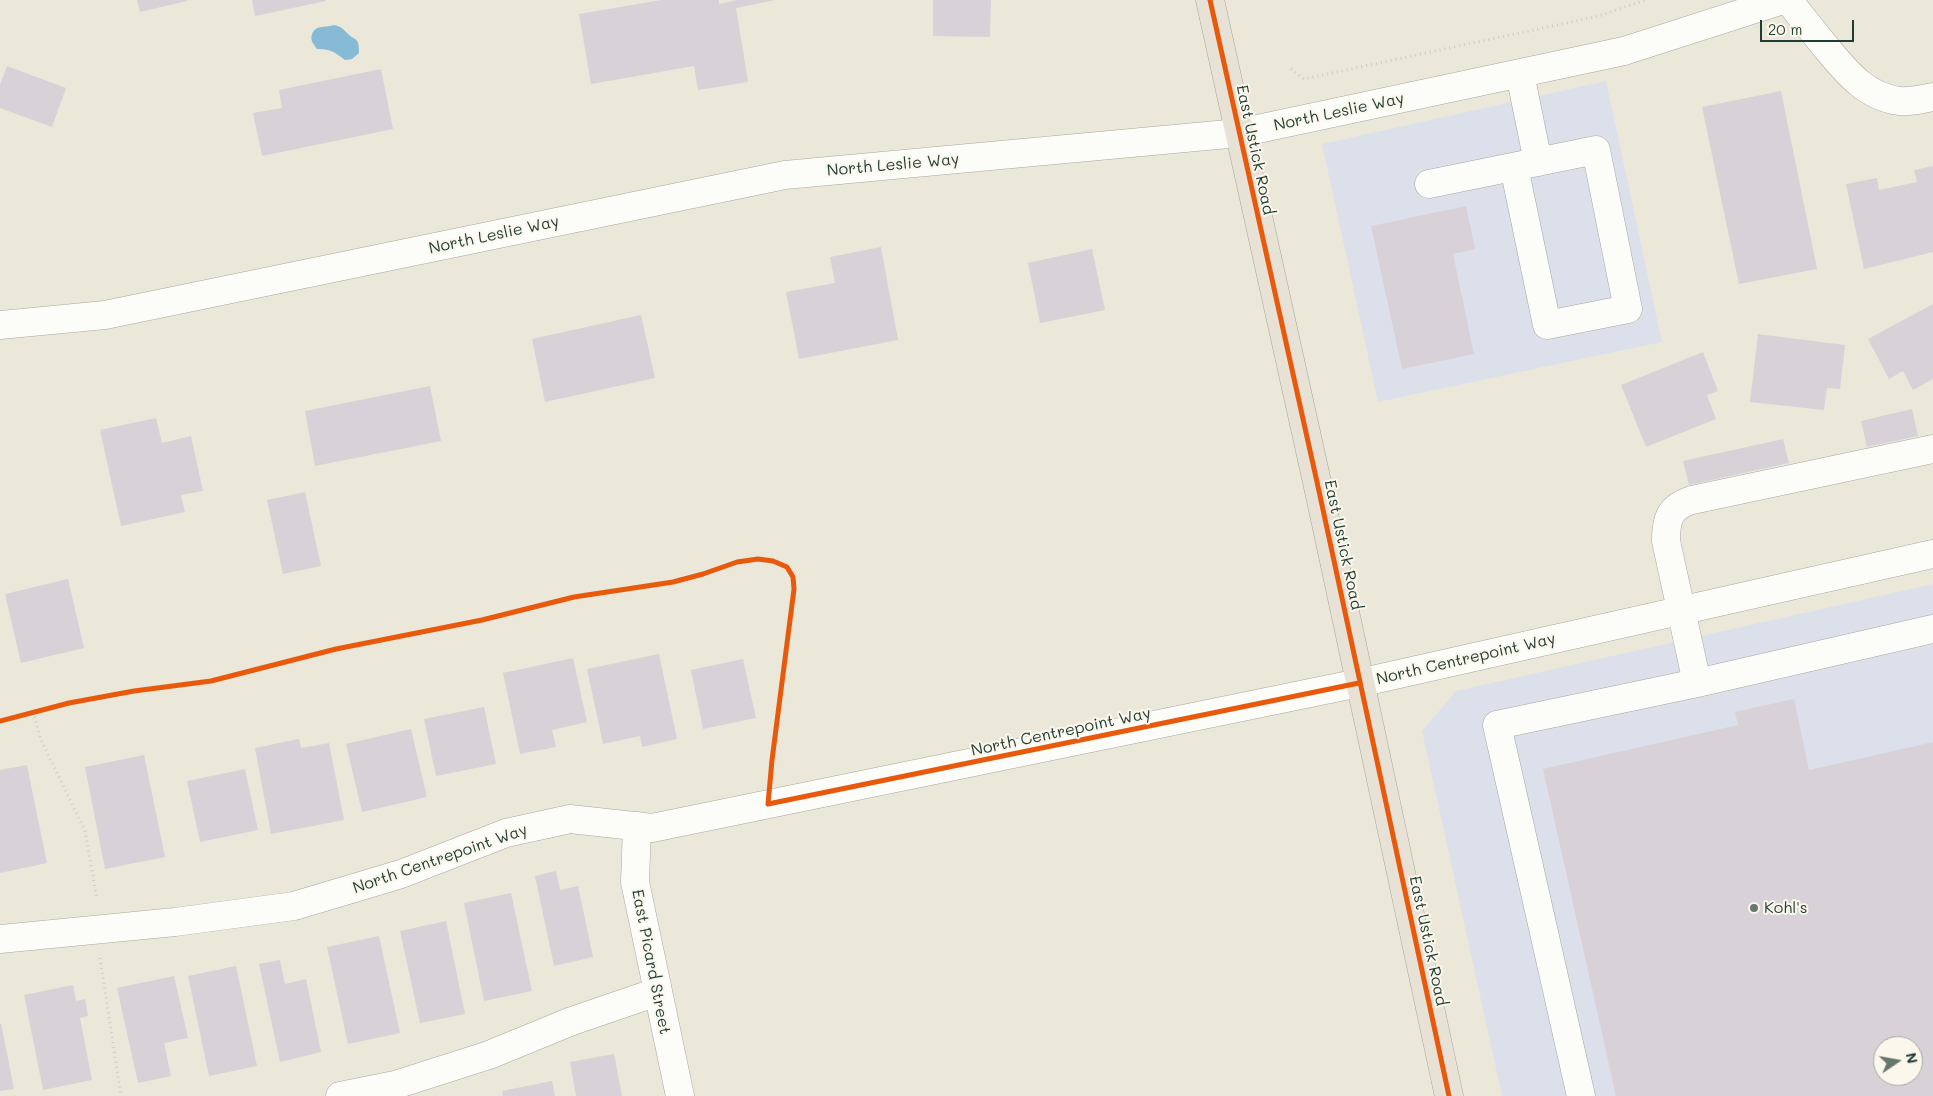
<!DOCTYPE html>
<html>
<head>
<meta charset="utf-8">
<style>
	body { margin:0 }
	#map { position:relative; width:1933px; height:1096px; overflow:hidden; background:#ebe8da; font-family:Mali,sans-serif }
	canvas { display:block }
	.north { position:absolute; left:1873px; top:1036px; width:50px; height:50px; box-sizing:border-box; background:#fbf7ec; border:1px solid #a3ada2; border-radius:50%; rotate:78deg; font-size:14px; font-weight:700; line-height:20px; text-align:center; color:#1f3d34 }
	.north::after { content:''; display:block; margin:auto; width:18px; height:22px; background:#66796e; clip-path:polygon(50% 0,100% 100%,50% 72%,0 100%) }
	.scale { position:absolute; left:1760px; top:20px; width:94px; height:22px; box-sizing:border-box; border:2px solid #1f3d34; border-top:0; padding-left:6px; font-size:15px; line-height:18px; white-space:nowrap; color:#1f3d34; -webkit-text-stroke:4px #fbf7ec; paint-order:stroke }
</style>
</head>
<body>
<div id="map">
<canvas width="1933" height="1096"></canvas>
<div class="north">N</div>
<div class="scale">20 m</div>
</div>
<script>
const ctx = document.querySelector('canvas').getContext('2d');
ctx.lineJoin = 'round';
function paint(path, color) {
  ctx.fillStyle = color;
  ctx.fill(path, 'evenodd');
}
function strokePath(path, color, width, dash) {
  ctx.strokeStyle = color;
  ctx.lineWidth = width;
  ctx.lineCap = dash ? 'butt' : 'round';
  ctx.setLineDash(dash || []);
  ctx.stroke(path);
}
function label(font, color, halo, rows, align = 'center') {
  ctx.font = font + ' Mali,sans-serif';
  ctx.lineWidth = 4;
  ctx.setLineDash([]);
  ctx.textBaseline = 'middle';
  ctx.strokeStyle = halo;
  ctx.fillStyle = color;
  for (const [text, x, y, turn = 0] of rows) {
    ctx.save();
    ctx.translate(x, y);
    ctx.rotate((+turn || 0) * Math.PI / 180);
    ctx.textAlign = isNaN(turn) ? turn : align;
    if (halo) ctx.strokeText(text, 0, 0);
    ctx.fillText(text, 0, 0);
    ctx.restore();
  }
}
paint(new Path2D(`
	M 1606,81 L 1662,342 L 1378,402 L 1322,144 Z
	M 1933,584 L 1933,1096 L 1502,1096 L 1422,731 L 1456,691 ZM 1883,1046 L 1913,1046 L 1913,1076 L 1883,1076 Z`), '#dce0eb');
paint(new Path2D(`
	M 334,25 C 342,27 342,28 347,33 C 356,42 359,36 359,53 L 352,59 L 345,60 C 335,52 330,49 317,49 C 313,43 310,41 312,34 C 316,24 327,28 334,25 Z`), '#86bad5');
paint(new Path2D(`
	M 137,0 L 187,0 L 187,1 L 140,12 Z
	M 252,0 L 326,0 L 326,1 L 255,16 Z
	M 661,0 L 719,0 L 719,4 L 737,0 L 775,0 L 736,8 L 748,82 L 698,90 L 694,66 L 591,84 L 579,14 Z
	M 933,0 L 991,0 L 990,37 L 933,36 Z
	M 7,66 L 66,88 L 52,127 L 0,108 L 0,85 Z
	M 381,69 L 393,129 L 262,156 L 253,113 L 282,108 L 279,90 Z
	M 1781,91 L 1817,269 L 1739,284 L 1702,107 Z
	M 1933,166 L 1933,252 L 1864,269 L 1846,184 L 1877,178 L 1879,190 L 1917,182 L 1914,170 Z
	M 1466,206 L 1475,249 L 1453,254 L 1474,354 L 1402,369 L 1371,226 Z
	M 881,247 L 898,340 L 799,359 L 786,292 L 835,283 L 830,257 Z
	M 1092,249 L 1105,310 L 1040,323 L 1028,263 Z
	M 1933,304 L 1933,379 L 1913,390 L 1903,371 L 1889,379 L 1868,339 Z
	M 641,315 L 655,378 L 545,402 L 532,339 Z
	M 1758,334 L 1845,345 L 1840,389 L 1827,388 L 1824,410 L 1750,402 Z
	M 1703,352 L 1718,391 L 1707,395 L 1716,419 L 1646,447 L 1621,385 Z
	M 430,386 L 441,441 L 315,466 L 305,411 Z
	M 1912,409 L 1918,436 L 1867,447 L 1861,421 Z
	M 156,418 L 162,443 L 191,436 L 203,491 L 181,495 L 185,512 L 121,526 L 100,430 Z
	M 1783,439 L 1789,463 L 1689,485 L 1683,461 Z
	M 305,492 L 321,566 L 283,574 L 267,500 Z
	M 68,579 L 84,648 L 21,663 L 5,594 Z
	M 659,654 L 677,739 L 642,747 L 640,736 L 603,744 L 587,669 Z
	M 573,658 L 587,722 L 552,730 L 556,747 L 520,754 L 503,673 Z
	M 743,659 L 756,718 L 703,729 L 691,670 Z
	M 1794,699 L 1809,770 L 1933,742 L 1933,1096 L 1616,1096 L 1543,769 L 1738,725 L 1735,712 ZM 1883,1046 L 1913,1046 L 1913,1076 L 1883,1076 Z
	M 484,707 L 496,764 L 436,776 L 424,719 Z
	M 411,729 L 427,797 L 362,812 L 346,744 Z
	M 299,739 L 301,748 L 329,743 L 344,820 L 271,834 L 255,748 Z
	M 144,755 L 165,857 L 105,869 L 85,767 Z
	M 27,765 L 47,863 L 0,873 L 0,770 Z
	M 245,769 L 258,830 L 200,842 L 187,781 Z
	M 556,871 L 560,890 L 578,886 L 593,957 L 554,966 L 535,876 Z
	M 511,893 L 532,991 L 484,1001 L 464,903 Z
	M 446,921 L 465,1014 L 420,1023 L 400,931 Z
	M 379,936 L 400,1033 L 348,1044 L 327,947 Z
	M 280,960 L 285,984 L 306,979 L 321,1052 L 280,1062 L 259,964 Z
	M 236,966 L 257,1066 L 209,1076 L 188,976 Z
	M 174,976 L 188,1038 L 164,1043 L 171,1076 L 138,1083 L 117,988 Z
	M 73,985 L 76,1001 L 85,999 L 88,1016 L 80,1018 L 92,1080 L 43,1090 L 24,995 Z
	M 1,1023 L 14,1089 L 0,1091 L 0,1024 Z
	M 614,1054 L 622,1096 L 576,1096 L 570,1062 Z
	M 552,1081 L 555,1096 L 503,1096 L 502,1091 Z`), '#d8d1d8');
const minor = new Path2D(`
	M 1788,0 C 1800,15 1812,30 1824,45 C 1845,70 1864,96 1899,101 C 1911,102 1922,99 1933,97
	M 1520,74 L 1538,162
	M 1429,184 L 1596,150 L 1628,309 L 1547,325 L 1514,167
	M 0,325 L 105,315 L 785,175 L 1239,133 L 1624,51 L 1783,0
	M 1697,683 L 1666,541 C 1666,518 1670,507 1692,500 L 1933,449
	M 637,826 L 635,882 L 680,1096
	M 0,939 L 175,922 L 294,906 L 401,874 L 506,833 L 570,819 L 652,828 L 1359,683 L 1933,554
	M 340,1096 L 395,1085 L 489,1055 L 572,1021 L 657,992
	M 1581,1096 L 1497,725 L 1697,683 L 1933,629`);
const major = new Path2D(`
	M 1210,0 L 1319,491 L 1449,1096`);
strokePath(minor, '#a6a89f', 29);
strokePath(major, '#a6a89f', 29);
strokePath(new Path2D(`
	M 1291,69 L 1304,79 L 1599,16 L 1645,0
	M 33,712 L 41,740 L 85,831 L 97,899
	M 100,958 L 121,1096`), '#cbcdc9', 3, [1, 4]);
strokePath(minor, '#fcfcf9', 28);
strokePath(major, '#e8e2d6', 28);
strokePath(new Path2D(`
	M 1210,0 L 1319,491 L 1449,1096
	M 0,721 L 69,703 L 134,691 L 211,681 L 336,649 L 482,620 L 574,597 L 673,582 L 703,574 L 737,562 L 758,559 L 773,561 L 787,567 L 793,577 L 794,589 L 772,760 L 768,804 L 1359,683`), '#e8590c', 5);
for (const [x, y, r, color] of [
	[1754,908,5,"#66796e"]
]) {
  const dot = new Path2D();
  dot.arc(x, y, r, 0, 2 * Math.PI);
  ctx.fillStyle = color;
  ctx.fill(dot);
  strokePath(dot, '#fbf7ec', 2);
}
label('16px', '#1f3d34', '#fbf7ec', [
	["North Leslie Way",1339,112,-12],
	["East Ustick Road",1255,150,78],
	["North Leslie Way",893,165,-5],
	["North Leslie Way",494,235,-12],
	["East Ustick Road",1343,545,78],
	["North Centrepoint Way",1466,659,-13],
	["North Centrepoint Way",1061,732,-12],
	["North Centrepoint Way",440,859,-19],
	["East Ustick Road",1428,941,78],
	["East Picard Street",651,962,79]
]);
label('16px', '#1f3d34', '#fbf7ec', [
	["Kohl's",1764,908]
], 'left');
</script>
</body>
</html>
